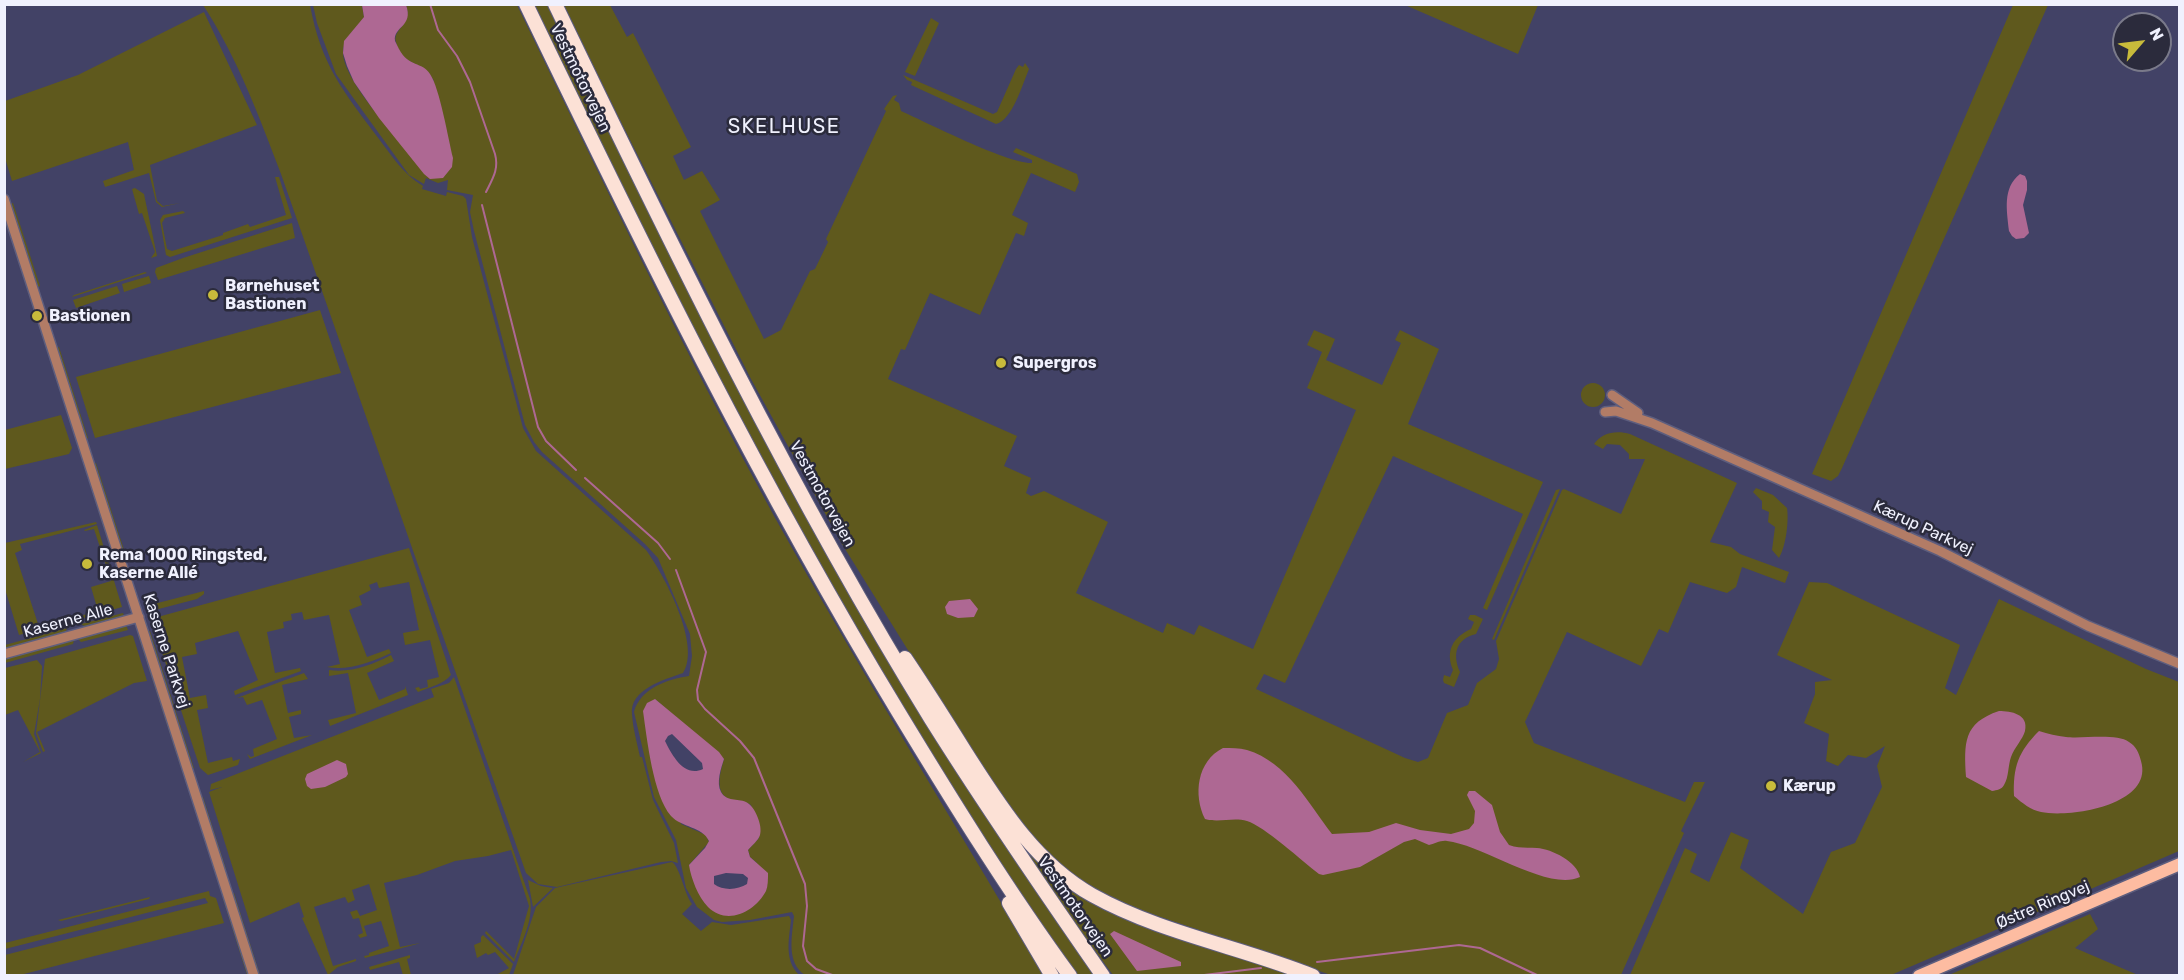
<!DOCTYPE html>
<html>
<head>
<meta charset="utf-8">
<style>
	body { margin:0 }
	#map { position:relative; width:2184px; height:980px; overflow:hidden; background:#424266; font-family:Rubik,sans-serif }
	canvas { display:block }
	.frame { position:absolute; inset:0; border:6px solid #f0f1fe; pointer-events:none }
	.north { position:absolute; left:2112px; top:12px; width:60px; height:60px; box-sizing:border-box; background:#2b2b3c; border:2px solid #7a7a8a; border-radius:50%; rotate:62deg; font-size:16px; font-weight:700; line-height:24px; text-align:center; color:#f0f1fe }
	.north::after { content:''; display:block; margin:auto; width:21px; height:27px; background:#c8bb3b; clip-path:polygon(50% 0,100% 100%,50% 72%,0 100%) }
</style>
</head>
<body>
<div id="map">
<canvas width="2184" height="980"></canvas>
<div class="frame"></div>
<div class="north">N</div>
</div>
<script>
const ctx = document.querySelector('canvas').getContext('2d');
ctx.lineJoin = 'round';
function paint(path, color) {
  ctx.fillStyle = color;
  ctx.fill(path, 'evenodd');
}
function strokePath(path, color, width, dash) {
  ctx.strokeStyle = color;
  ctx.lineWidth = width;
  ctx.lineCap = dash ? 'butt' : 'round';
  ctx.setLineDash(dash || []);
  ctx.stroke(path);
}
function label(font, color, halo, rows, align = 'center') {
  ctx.font = font + ' Rubik,sans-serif';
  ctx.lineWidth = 5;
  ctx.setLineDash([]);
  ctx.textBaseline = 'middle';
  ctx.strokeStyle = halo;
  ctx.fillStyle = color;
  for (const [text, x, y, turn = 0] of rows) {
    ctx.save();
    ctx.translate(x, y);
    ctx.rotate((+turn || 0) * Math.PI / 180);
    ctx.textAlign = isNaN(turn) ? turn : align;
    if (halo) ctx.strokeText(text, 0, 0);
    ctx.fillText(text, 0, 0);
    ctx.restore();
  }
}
paint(new Path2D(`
	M 203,5 L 310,5 C 321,65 343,91 379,139 C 392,156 403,174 423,186 L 422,189 L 446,196 L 447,192 L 463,196 L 466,199 L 472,237 L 523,428 L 536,451 L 646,550 C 663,573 702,645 683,673 C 664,680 629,689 632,715 C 633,729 637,743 640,757 L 642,757 L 653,800 L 674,843 L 678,863 L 671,861 L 661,862 L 557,887 L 538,884 L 526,873 L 281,174 C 259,116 237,57 203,5 Z
	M 313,5 L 362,5 L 364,17 C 357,29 343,37 343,53 C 343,75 379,117 393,133 L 434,81 C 423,59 402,68 396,42 C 392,29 413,25 406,5 L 517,5 C 600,176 682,348 774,516 C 860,671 954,822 1044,975 L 805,975 C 786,963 792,936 794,916 L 792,912 L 750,920 L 722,922 L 714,920 L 697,907 L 686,888 L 676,840 L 654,797 L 634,712 C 640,689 667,679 689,676 L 692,656 L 690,634 L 658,558 L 645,544 L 542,452 L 534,442 L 525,425 L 474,231 L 470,212 L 473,195 L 447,190 L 448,180 L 438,183 L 426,178 L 424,184 L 409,175 L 336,74 L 317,23 ZM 655,699 L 724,759 C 720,773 713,796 733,800 C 740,801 745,801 751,805 L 759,838 L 748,850 L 750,857 L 757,863 L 743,913 L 689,865 L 709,842 L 706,835 L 681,824 Z
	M 531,5 L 547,5 L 645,204 L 759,424 L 1095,975 L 1077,975 C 992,854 913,730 839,602 C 727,408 631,205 531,5 Z
	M 564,5 L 610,5 L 627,37 L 633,33 L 691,147 L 673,156 L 684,180 L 702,171 L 720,200 L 700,211 L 764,339 L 781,330 L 810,271 L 815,269 L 828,242 L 826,239 L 886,111 L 884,109 L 893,96 L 897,95 L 894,100 L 899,103 L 901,111 C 928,123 1008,164 1032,163 L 1032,160 L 1013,152 L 1016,148 L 1077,174 L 1079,182 L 1075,192 L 1031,173 L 1012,215 L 1028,223 L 1024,236 L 1016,233 L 980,315 L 930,293 L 905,350 L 901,349 L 888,379 L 1017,436 L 1004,466 L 1031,478 L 1026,493 L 1031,496 L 1044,491 L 1108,522 L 1076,593 L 1163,633 L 1167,623 L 1194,635 L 1199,625 L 1253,649 L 1356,410 L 1307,388 L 1322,352 L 1307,345 L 1314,330 L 1335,339 L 1326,360 L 1382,385 L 1401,343 L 1395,340 L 1400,330 L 1439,349 L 1408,424 L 1543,482 L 1487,610 L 1483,608 L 1523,514 L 1393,456 L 1285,683 L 1264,674 L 1256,689 L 1405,758 L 1418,762 L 1428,758 L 1447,713 L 1468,705 L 1477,683 L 1496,669 L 1499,659 L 1496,641 L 1562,490 L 1564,489 L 1621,514 L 1645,459 L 1629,459 L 1629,454 L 1620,445 L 1607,444 L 1603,449 L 1594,444 C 1602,432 1617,430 1630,434 L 1737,483 L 1710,542 L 1731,547 L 1740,554 L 1789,572 L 1785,583 L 1742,567 L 1736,587 L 1727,593 L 1690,582 L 1668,633 L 1659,629 L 1641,666 L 1567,632 L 1525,722 L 1534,743 L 1685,802 L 1694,782 L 1705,782 L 1681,831 L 1684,833 L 1621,975 L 1331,975 L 1137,909 L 1091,887 L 1055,861 L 1023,825 L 957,729 L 842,544 L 751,379 L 622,124 Z
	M 1405,5 L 1538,5 L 1518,54 Z
	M 2013,5 L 2048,5 L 1842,468 L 1838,476 L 1831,481 L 1812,474 Z
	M 204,12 L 257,125 L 150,165 L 157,201 L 163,206 L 180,203 L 162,207 L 156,202 L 149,173 L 105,187 L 103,181 L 134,170 L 128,142 L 12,181 L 5,158 L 5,101 L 78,75 Z
	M 931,18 L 939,23 L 915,76 L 905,72 Z
	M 1025,63 L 1029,69 C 1023,83 1012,121 996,124 L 911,85 L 912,82 L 907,80 L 903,75 L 993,114 L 997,112 L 1016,69 L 1019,65 L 1023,67 Z
	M 275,177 L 279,177 L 292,218 L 170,257 L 166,255 L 160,220 L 163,215 L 183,211 L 185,213 L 165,218 L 162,223 L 167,249 L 172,251 L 223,235 L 223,233 L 248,224 L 250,227 L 286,215 Z
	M 135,188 L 144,194 L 157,256 L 151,258 L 155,252 L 142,213 L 139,214 L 132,189 Z
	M 13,203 L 40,286 L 38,287 L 11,204 Z
	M 292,223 L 295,238 L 158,280 L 155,272 L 156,268 L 183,258 Z
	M 145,272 L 147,273 L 72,297 L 74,295 Z
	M 149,276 L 151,283 L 124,292 L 122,284 Z
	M 117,286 L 120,293 L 76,308 L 73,300 Z
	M 320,310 L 341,373 L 95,438 L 76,377 Z
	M 59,347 L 88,438 L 86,439 L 57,348 Z
	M1581 395a12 12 0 1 1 24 0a12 12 0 1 1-24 0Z
	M 61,415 L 72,448 L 69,454 L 5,469 L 5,430 Z
	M 94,463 L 96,463 L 127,559 L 125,560 Z
	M 86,467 L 121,576 L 119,576 L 85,468 Z
	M 1756,488 L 1773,495 L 1787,508 C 1789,521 1786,546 1779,558 L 1772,550 L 1775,527 L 1768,522 L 1769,512 L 1762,509 L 1762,501 L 1753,492 Z
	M 1560,489 L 1494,640 L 1492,639 L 1556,490 Z
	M 96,522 L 97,524 L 20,544 L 22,550 L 15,553 L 39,627 L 63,620 L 67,622 L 19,635 L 5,589 L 5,543 Z
	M 97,525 L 122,607 L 77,620 L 76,617 L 98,611 L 91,587 L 111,581 L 94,529 L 85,531 L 84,530 Z
	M 409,548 L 451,675 C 444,684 430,687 418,692 L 415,688 L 419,687 L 420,689 L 428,687 L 427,680 L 439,677 L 430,640 L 405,645 L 403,633 L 419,630 L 409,582 L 379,588 L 377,582 L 369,585 L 371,590 L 359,596 L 362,605 L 349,610 L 367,657 L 389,649 L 391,653 C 372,662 348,671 327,667 L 340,664 L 329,615 L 304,620 L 302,612 L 291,614 L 292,620 L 283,622 L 284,628 L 267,632 L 275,673 L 300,668 L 301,671 L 235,695 L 234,691 L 258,680 L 238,631 L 195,643 L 197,654 L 182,657 L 190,698 L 206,695 L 208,708 L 197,710 L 208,763 L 232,757 L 233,761 L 240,759 L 238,765 L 208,775 L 200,768 L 154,628 L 154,618 Z
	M 1809,582 L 1827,583 L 1960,645 L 1945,688 L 1956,695 L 1999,599 L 2146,669 L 2179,682 L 2179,851 L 1891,975 L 1630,975 L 1685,848 L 1697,854 L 1690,872 L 1709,882 L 1731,832 L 1749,840 L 1740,868 L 1803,914 L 1831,852 L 1855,843 L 1882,787 L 1877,766 L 1885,746 L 1866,758 L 1848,755 L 1838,766 L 1826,761 L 1829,734 L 1804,723 L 1815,694 L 1815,682 L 1832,680 L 1777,655 Z
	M 204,591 L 204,594 L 197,599 L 151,611 L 150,605 Z
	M 123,613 L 124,616 L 122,618 L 86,627 L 81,624 Z
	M 1475,615 L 1483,619 L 1476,634 C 1456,639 1452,654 1460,672 L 1454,687 L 1444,683 L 1443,680 L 1444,675 L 1450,677 L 1453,670 C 1445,651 1453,637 1471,629 L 1474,622 L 1468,619 L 1470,615 Z
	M 126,625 L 128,630 L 81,642 L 77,638 Z
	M 67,628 L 66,631 L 60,634 L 5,649 L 5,645 Z
	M 148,631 L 150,631 L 194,768 L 192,769 Z
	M 140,634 L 184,774 L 183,774 L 138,635 Z
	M 130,635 L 133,636 L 147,681 L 134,683 L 37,732 L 45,751 L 43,752 L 36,733 L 45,659 Z
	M 74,640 L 73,644 L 5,663 L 5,658 Z
	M 391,655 L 394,661 L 367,673 L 379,700 L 405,689 L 405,686 L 408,695 L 330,726 L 328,720 L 356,713 L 348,673 L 329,676 L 329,670 C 351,673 372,665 391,655 Z
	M 37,660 L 42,666 L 40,699 L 34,734 L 41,753 L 23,762 L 40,752 L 18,710 L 5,715 L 5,668 Z
	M 304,673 L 308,679 L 282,685 L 288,713 L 301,710 L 301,714 L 289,717 L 294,738 L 312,735 L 250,759 L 247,754 L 251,757 L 254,756 L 253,749 L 277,739 L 262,700 L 247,705 L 243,697 L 237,698 Z
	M 454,677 L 530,899 C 534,920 521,943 514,962 L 485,933 L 486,931 L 514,959 L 529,906 L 511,850 L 488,856 L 455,861 L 417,875 L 384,883 L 400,947 L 420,943 L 417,944 L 365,958 L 364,956 L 369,955 L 369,953 L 389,946 L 381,921 L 364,926 L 367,936 L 360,938 L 358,935 L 363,933 L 359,918 L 353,919 L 350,912 L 357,910 L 360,916 L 377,910 L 369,884 L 352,890 L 355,900 L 348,903 L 345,897 L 314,907 L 333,966 L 356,959 L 356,961 L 338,967 L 328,975 L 302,918 L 304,917 L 299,902 L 250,923 L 209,792 L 222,787 L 210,790 L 211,784 L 434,697 L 431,689 L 449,683 Z
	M 201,797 L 203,797 L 226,869 L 224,869 Z
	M 1014,833 L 1076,889 L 1304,975 L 1113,975 L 1079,929 Z
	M 672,862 C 680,867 684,893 692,904 L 682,914 L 701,931 L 712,922 L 731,925 L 789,916 L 791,920 C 789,939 784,960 799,975 L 513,975 L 536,907 L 555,888 Z
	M 528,880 L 541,886 L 553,888 L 533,907 Z
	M 209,891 L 210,896 L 216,898 L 224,923 L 20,975 L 5,975 L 5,955 L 208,903 L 205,898 L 5,949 L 5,943 Z
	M 232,893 L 234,893 L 260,975 L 258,975 Z
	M 150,897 L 149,899 L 61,921 L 58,920 Z
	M 224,898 L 249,975 L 247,975 L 223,899 Z
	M 2090,914 L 2098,929 L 2075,948 L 2138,975 L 1949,975 Z
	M 483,935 L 513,964 L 509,975 L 496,975 L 509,968 L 495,952 L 488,955 L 486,953 L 477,958 L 474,945 L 481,942 L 481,937 Z
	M 410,955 L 410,958 L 407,959 L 411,975 L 403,975 L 399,962 L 370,970 L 369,967 Z`), '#5f591d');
paint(new Path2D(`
	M 362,5 L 406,5 C 414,27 393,26 395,41 C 395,41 399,49 399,49 C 409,68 422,61 430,74 C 440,89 448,138 453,158 L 452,167 L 443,178 L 430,179 L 424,174 L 379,118 L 354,82 L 347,66 L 343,53 L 344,41 L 364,17 Z
	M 2020,174 L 2025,176 L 2027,181 L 2027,190 L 2023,205 L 2029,233 L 2024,238 L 2016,239 L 2012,236 L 2009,231 C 2007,211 2002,188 2020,174 Z
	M 970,599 L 978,609 L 974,617 L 958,618 L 947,614 L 945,607 L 949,601 Z
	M 655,699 L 719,752 L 724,759 C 721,768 716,783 721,792 C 727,802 737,798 746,802 C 755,806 763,826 760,835 C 758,841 752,845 748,850 L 750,857 L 768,873 C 768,879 768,886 766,891 C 755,912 727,926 708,907 C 698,897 691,878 689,865 L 705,848 L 709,841 C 702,826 682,828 671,816 C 653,795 647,739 643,711 L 647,703 ZM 672,734 L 702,763 L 703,769 C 684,778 672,755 665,741 L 668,736 ZM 726,873 L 743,874 L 748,878 L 747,884 C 738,890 723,891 714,884 L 714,876 Z
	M 1999,711 C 2011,711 2029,714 2025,731 C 2023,739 2014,748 2011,757 C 2008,765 2009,777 2004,785 C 2001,790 1997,790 1992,791 L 1966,777 C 1964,743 1963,723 1999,711 Z
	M 2039,731 C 2048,734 2057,736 2066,737 C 2082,739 2117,733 2129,742 C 2136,746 2139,753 2141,761 C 2154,805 2070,818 2041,812 C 2031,810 2022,803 2014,796 C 2013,767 2018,752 2039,731 Z
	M 1223,748 C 1231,748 1239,748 1247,750 C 1287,762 1309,804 1332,834 L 1369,832 L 1396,823 L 1420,830 L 1451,834 L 1469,829 L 1474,823 L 1475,811 L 1467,795 L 1469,791 L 1475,791 L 1492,805 L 1500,832 L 1509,845 C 1519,849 1527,847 1537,848 C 1552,849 1577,862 1580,877 C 1548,892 1483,845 1447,841 C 1441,840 1434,844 1429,845 L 1415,839 L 1404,842 L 1360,867 L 1323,875 L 1319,874 C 1302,861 1264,826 1247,821 C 1233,817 1219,823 1205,819 C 1193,795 1197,761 1223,748 Z
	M 337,760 L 346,764 L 348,774 L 346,777 L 325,787 L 311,789 L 307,786 L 305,779 L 307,774 Z
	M 1114,931 L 1181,962 L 1181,966 L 1137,971 L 1110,934 Z`), '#ae6893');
strokePath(new Path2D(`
	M 430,4 L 438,30 L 457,56 L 470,82 L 495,154 C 499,169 493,178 486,192
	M 482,205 L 538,427 L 546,441 L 576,470
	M 585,478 L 658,543 L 670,559
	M 676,570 L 706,652 L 697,690 L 698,700 L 705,709 L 740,741 L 754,758 L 805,884 L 807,906 L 803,946 L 807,961 L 816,969 L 835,976
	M 1317,962 L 1459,945 L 1480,948 L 1539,976
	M 1196,976 L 1261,968`), '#ae6893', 2);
const tertiary = new Path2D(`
	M 4,199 L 254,976
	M 1612,395 L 1638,413
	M 1605,412 L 1616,411 L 1652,423 L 1940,551 L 2088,626 L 2180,664
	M 4,654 L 139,617`);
const primary = new Path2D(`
	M 1919,976 L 2180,864`);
const motorway = new Path2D(`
	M 526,4 C 642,245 760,484 899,713 C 953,802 1008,891 1070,976
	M 555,4 C 672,247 790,490 931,719 C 986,807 1044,891 1103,976
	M 905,658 C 926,689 946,721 966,753 C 1000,806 1035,863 1092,895 C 1160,933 1241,947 1313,976
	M 1009,903 L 1052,976`);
strokePath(tertiary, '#5e5e7e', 12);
strokePath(primary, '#5e5e7e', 15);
strokePath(motorway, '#5e5e7e', 16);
strokePath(tertiary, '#b27c66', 9);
strokePath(primary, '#fdbca1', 12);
strokePath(motorway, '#fce1d6', 14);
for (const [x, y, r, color] of [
	[213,295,6,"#c8bb3b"],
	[37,316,6,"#c8bb3b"],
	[1001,363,6,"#c8bb3b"],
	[87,564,6,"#c8bb3b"],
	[1771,786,6,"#c8bb3b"]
]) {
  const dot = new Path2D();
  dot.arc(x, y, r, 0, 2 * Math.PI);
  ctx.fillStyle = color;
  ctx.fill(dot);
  strokePath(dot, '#2b2b3c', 2);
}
label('16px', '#f0f1fe', '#2b2b3c', [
	["Vestmotorvejen",580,78,64],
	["Vestmotorvejen",822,494,61],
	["Kærup Parkvej",1923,528,25],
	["Kaserne Alle",68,621,-15],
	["Kaserne Parkvej",166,651,72],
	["Østre Ringvej",2043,905,-23],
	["Vestmotorvejen",1075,907,55]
]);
label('bold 16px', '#f0f1fe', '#2b2b3c', [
	["Børnehuset",225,286],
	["Bastionen",225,304],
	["Bastionen",49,316],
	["Supergros",1013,363],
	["Rema 1000 Ringsted,",99,555],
	["Kaserne Allé",99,573],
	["Kærup",1783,786]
], 'left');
ctx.letterSpacing = '1.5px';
label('20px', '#f0f1fe', '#2b2b3c', [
	["SKELHUSE",784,127]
]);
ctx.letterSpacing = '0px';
</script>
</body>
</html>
